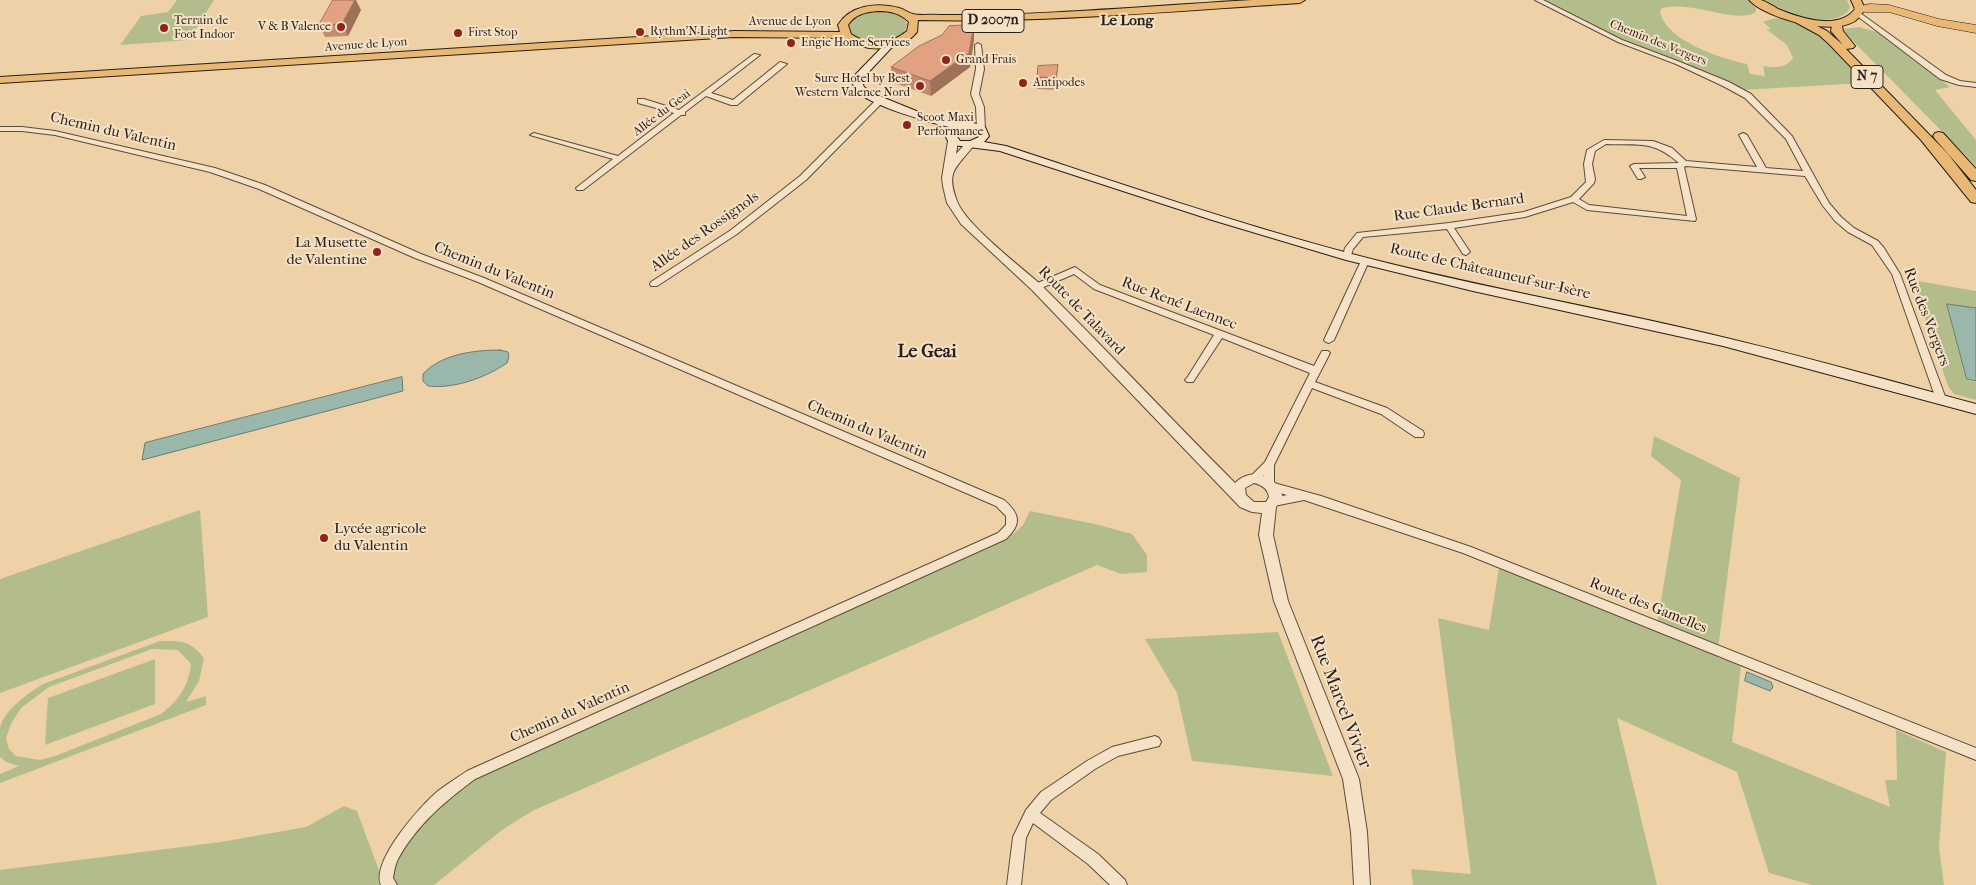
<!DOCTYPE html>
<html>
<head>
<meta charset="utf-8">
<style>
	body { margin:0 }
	canvas { display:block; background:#efd1a7 }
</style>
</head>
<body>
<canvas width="1976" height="885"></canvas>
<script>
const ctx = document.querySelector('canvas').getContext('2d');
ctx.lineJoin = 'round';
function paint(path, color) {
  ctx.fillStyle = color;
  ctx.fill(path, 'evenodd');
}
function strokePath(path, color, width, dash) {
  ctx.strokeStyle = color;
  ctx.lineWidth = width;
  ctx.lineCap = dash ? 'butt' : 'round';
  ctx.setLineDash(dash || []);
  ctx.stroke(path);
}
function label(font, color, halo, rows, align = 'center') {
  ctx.font = font + ' "IM FELL French Canon",serif';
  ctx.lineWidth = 4;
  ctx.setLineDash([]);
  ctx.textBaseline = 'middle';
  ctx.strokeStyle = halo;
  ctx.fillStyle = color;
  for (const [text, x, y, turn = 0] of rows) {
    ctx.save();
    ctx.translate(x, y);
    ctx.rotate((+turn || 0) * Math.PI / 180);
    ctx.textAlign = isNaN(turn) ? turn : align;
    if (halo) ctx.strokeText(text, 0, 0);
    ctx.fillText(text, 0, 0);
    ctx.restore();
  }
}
paint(new Path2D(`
	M 177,0 L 214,0 L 189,40 L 120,45 L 141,16 L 168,12 Z
	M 1543,0 L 1747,0 L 1756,8 L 1756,12 C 1737,25 1694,0 1662,8 L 1660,12 C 1666,41 1722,59 1747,64 L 1750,74 L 1765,76 L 1763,66 C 1774,68 1787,68 1793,58 L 1787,45 L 1766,29 L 1771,29 L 1763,22 C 1801,3 1842,59 1863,83 L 1741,90 L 1682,62 L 1624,41 Z
	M 1763,0 L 1847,0 L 1850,7 C 1840,33 1778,12 1763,0 Z
	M 882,11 C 892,12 903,14 907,24 C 903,47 865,44 851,33 L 849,25 C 855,13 870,11 882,11 Z
	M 1859,27 L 1877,32 L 1950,87 L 1935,90 L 1976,140 L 1976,166 L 1845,33 L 1843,29 Z
	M 1912,280 L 1976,291 L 1976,308 L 1947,304 L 1967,380 L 1976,382 L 1976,400 L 1954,394 L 1948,386 Z
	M 1654,436 L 1740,478 L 1717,657 L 1741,666 L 1732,742 L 1890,807 L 1885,780 L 1897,780 L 1896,730 L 1946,752 L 1939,847 L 1944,885 L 1812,885 L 1769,873 L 1737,772 L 1617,718 L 1657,885 L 1413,885 L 1411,869 L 1471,874 L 1438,618 L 1489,630 L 1499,567 L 1656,631 L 1681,480 L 1651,456 Z
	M 200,510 L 208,617 L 0,693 L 0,579 Z
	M 1030,511 L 1095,524 L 1132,534 L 1147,555 L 1147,572 L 1121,574 L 1097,565 L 532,811 L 502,830 L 434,885 L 0,885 L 0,870 L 221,842 L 306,827 L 344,806 L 357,811 L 380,873 L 395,858 L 423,818 L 479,774 L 1010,537 L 1023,525 Z
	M 1278,632 L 1333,776 L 1192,761 L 1177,693 L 1145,639 Z
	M 160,641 C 181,641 190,640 204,658 L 199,681 L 186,702 L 206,696 L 206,705 L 0,783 L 0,774 L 19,766 L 6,762 L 0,757 C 0,748 0,738 0,729 C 2,711 29,693 43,684 ZM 152,649 L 178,650 L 191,664 C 188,687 179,700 161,714 L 55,756 L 40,760 L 16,756 L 9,749 L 6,738 L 11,724 L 21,708 L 49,687 Z
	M 155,659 L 155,704 L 45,745 L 48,698 Z`), '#b3bd8c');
const water = new Path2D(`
	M 1947,304 L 1976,308 L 1976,381 L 1967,379 Z
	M 500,350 L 508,352 L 509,356 L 507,363 C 485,378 454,389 428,386 L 423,381 L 423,374 C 441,354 475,350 500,350 Z
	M 402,377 L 403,391 L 142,460 L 145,443 Z
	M 1747,672 L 1771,682 L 1773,687 L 1770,691 L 1745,681 Z`);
paint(water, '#9ab7ab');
strokePath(water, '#6c7a70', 1);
const minor = new Path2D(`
	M 1535,0 L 1543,0 L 1622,40 L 1680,62 L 1729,82 L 1751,94 L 1792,136 L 1829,203 L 1841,217 L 1854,228 L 1878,241 L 1884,248 L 1900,274 L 1946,399 L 1944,402 L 1941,403 L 1936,399 L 1892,274 L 1872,245 L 1848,232 L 1835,221 L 1823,206 L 1805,176 L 1686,166 L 1684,167 L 1696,219 L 1695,221 L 1587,210 L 1573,202 L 1525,217 L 1454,228 L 1470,252 L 1466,255 L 1463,254 L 1447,229 L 1363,237 L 1353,249 L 1350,258 L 1344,258 L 1343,256 L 1345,248 L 1357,233 L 1449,223 L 1524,212 L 1571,197 L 1586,182 L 1584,164 L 1587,150 L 1604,140 L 1653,141 L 1672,148 L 1686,161 L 1757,167 L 1739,135 L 1743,133 L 1747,135 L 1766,168 L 1803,171 L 1786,139 L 1745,98 L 1723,86 L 1676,64 L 1618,42 ZM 1606,144 C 1639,145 1653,140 1679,163 L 1634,164 L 1630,166 L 1638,179 L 1641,179 L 1645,177 L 1639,168 L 1677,168 L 1687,216 L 1589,205 L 1579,199 L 1594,183 L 1595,179 L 1592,164 L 1595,151 Z
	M 1856,13 L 1860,13 L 1946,75 L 1960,81 L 1976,83 L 1976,87 L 1959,85 L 1940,79 L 1856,15 Z
	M 978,43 L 981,45 L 984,69 L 979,94 L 984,107 L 985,129 L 981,131 L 977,129 L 976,107 L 971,94 L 976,69 L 975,45 Z
	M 754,54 L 760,55 L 711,93 L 733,100 L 780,62 L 787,64 L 737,105 L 731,105 L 706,96 L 685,112 L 685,115 L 681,115 L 583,190 L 577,190 L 576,188 L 613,159 L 530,135 L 534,133 L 618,156 L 674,113 L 638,103 L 638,99 L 644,99 L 679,110 Z
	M 878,98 L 884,98 L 885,100 L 806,180 L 737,234 L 657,286 L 651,286 L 650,284 L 651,282 L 731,230 L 800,176 Z
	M 0,127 L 22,127 L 55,131 L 215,168 L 265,185 L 421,254 L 484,278 L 1004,500 C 1020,514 1022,524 1006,539 L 475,779 C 445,801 416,826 398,859 C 395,865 394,872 393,878 L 397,885 L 381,885 C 371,861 420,806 438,791 C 447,784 457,778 467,771 L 998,533 L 1006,525 L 1006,516 L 996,506 L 478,282 L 415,258 L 259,189 L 210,172 L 55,135 L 22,131 L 0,131 Z
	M 1365,258 L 1369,261 L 1334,340 L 1329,343 L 1326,342 L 1324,340 L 1361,261 Z
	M 1075,267 L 1100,285 L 1314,366 L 1322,351 L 1328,351 L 1330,353 L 1315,382 L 1387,408 L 1423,431 L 1424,434 L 1423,437 L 1415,437 L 1381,414 L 1312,388 L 1274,465 L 1274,483 L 1321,496 L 1471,547 L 1976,748 L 1976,760 L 1463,553 L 1304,500 L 1274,506 L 1270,505 L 1269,502 L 1270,499 L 1287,495 L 1269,490 L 1265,487 L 1264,475 L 1254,482 L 1250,481 L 1249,478 L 1265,462 L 1310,373 L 1222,338 L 1193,382 L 1187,382 L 1185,380 L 1187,378 L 1214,335 L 1094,289 L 1074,274 L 1039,289 L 1033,289 L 1032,287 L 1033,285 Z
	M 1155,736 L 1159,738 L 1161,742 L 1159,746 L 1118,756 L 1095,769 L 1051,800 L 1040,813 L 1098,854 L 1125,880 L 1127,885 L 1110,885 L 1088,864 L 1033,823 L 1026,838 L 1021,885 L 1007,885 L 1013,837 L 1026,810 L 1041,792 L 1087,761 L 1112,747 Z`);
const tertiary = new Path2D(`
	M 953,138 L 958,141 L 956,154 L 966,143 L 972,143 L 974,145 C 957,168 945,170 957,201 C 965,224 1020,266 1040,284 C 1106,349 1169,417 1235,483 C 1252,466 1278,475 1283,498 L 1276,507 L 1273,535 L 1288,601 L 1359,779 L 1367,832 L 1370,885 L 1354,885 L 1351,832 L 1343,779 L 1274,601 L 1259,535 L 1262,513 L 1252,512 L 1240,507 L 1032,290 L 961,224 L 947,203 L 943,186 L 942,178 L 948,141 ZM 1254,483 C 1262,485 1268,489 1269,497 L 1266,502 L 1254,502 L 1246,495 L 1245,488 Z`);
const secondary = new Path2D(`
	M 891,40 L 896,43 L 894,45 L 864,77 L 862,82 L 864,87 L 872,93 L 931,117 L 958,123 L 969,122 L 981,125 L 985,127 L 989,136 L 984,142 L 1006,146 C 1119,183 1232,222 1348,253 C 1460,283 1575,303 1688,329 C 1785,351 1880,378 1976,404 L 1976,414 L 1723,346 L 1473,291 L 1346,260 L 1212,220 L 1000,151 L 953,145 L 949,143 L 944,133 L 949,127 C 928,122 872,106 858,92 C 855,89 854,86 852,82 L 856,74 L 888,41 ZM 962,128 L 974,129 L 979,137 L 970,141 L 960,141 L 954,132 Z`);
const primary = new Path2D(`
	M 1252,0 L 1305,0 L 1300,3 C 1173,11 1045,23 918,20 L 917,32 C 900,53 865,53 844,38 L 734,37 L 0,83 L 0,77 L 734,31 L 840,32 L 838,25 C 850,5 878,2 899,8 C 904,9 908,13 913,14 C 921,16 932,14 940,15 C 1044,16 1148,6 1252,0 ZM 878,11 C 890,11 900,13 909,22 L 907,31 C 890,45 869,46 851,34 L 848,25 C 855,14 866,12 878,11 Z
	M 1749,0 C 1752,0 1758,0 1761,0 C 1767,2 1773,6 1778,9 C 1800,18 1838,31 1855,9 L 1851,0 L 1861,0 L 1865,9 C 1862,13 1859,18 1855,21 C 1832,36 1767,19 1749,0 Z`);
const trunk = new Path2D(`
	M 1799,17 L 1827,31 L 1843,45 L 1831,31 L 1833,21 L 1841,21 L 1843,31 L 1855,46 L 1853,48 L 1846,49 L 1948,154 L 1976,190 L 1976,203 L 1971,202 L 1921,140 L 1829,44 L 1819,35 L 1795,22 L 1794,20 Z
	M 1939,132 L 1943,133 L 1976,169 L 1976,181 L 1971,180 L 1935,139 L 1933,136 L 1935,133 Z`);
const motorway = new Path2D(`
	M 1870,4 L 1889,5 L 1939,19 L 1976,25 L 1976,33 L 1937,26 L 1889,12 L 1860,12 L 1854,9 L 1856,7 Z`);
strokePath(minor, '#5a4c3b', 2);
strokePath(tertiary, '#5a4c3b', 2);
strokePath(secondary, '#281f17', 2);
strokePath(primary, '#281f17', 2);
strokePath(trunk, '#281f17', 2);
strokePath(motorway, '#281f17', 1);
paint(minor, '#f5e1c6');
paint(tertiary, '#f5e1c6');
paint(secondary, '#f5e1c6');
paint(primary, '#e8b874');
paint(trunk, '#e8b874');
paint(motorway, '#e8b874');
paint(new Path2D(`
	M 361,10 L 348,36 L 325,37 L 319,25 Z
	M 974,25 L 974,39 L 970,67 L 931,96 L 892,82 L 891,67 Z
	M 1058,65 L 1056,90 L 1037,89 L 1037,77 Z`), '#c28a6e');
paint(new Path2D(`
	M 355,0 L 356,0 L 361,10 L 348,36 L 342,24 Z
	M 974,25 L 974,39 L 970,67 L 931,96 L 930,81 Z`), '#9e715a');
const building = new Path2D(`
	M 333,0 L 355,0 L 342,24 L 319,25 Z
	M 974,25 L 969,53 L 930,81 L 891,67 L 919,46 L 942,35 L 949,26 Z
	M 1058,65 L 1056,78 L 1037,77 L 1038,66 Z`);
paint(building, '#e2a180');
strokePath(building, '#9e715a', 1);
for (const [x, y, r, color] of [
	[341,27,5,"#8f2418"],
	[164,28,5,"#8f2418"],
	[640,32,5,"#8f2418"],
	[458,33,5,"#8f2418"],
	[791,43,5,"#8f2418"],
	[946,60,5,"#8f2418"],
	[1023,83,5,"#8f2418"],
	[920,86,5,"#8f2418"],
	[907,125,5,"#8f2418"],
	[377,252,5,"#8f2418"],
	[324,538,5,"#8f2418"]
]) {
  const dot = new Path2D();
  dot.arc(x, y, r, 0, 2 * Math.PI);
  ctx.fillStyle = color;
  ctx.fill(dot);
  strokePath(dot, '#f5e1c6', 2);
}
label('12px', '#281f17', '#f5e1c6', [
	["Terrain de",174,21],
	["Foot Indoor",174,35],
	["V & B Valence",331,27,"right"],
	["Rythm'N Light",650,32],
	["First Stop",468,33],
	["Engie Home Services",801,43],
	["Grand Frais",956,60],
	["Sure Hotel by Best",910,79,"right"],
	["Western Valence Nord",910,93,"right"],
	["Antipodes",1033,83],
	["Scoot Maxi",917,118],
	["Performance",917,132]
], 'left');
label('12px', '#281f17', '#f5e1c6', [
	["Avenue de Lyon",790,22],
	["Chemin des Vergers",1658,43,22],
	["Avenue de Lyon",366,45,-4],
	["Allée du Geai",662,113,-37]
]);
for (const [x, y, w] of [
	[993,21,62],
	[1867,77,32]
]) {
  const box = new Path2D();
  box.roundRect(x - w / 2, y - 11.5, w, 23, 4);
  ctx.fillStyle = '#f5e1c6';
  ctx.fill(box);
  strokePath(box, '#281f17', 1);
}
label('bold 14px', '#281f17', null, [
	["D 2007n",993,21],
	["N 7",1867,77]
]);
label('bold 15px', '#281f17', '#f5e1c6', [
	["Le Long",1127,21]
]);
label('15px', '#281f17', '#f5e1c6', [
	["Chemin du Valentin",113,132,13],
	["Rue Claude Bernard",1459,208,-8],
	["Allée des Rossignols",705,232,-35],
	["Chemin du Valentin",494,271,22],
	["Route de Châteauneuf-sur-Isère",1490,272,13],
	["Rue René Laennec",1179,304,21],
	["Route de Talavard",1081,311,46],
	["Rue des Vergers",1926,317,69],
	["Chemin du Valentin",867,430,23],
	["Route des Gamelles",1648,606,22],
	["Chemin du Valentin",570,713,-24]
]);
label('15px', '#281f17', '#f5e1c6', [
	["La Musette",367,243],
	["de Valentine",367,260],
	["Lycée agricole",334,529,"left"],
	["du Valentin",334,546,"left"]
], 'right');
label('bold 18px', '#281f17', '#f5e1c6', [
	["Le Geai",927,353]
]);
label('18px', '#281f17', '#f5e1c6', [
	["Rue Marcel Vivier",1340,702,69]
]);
</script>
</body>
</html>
